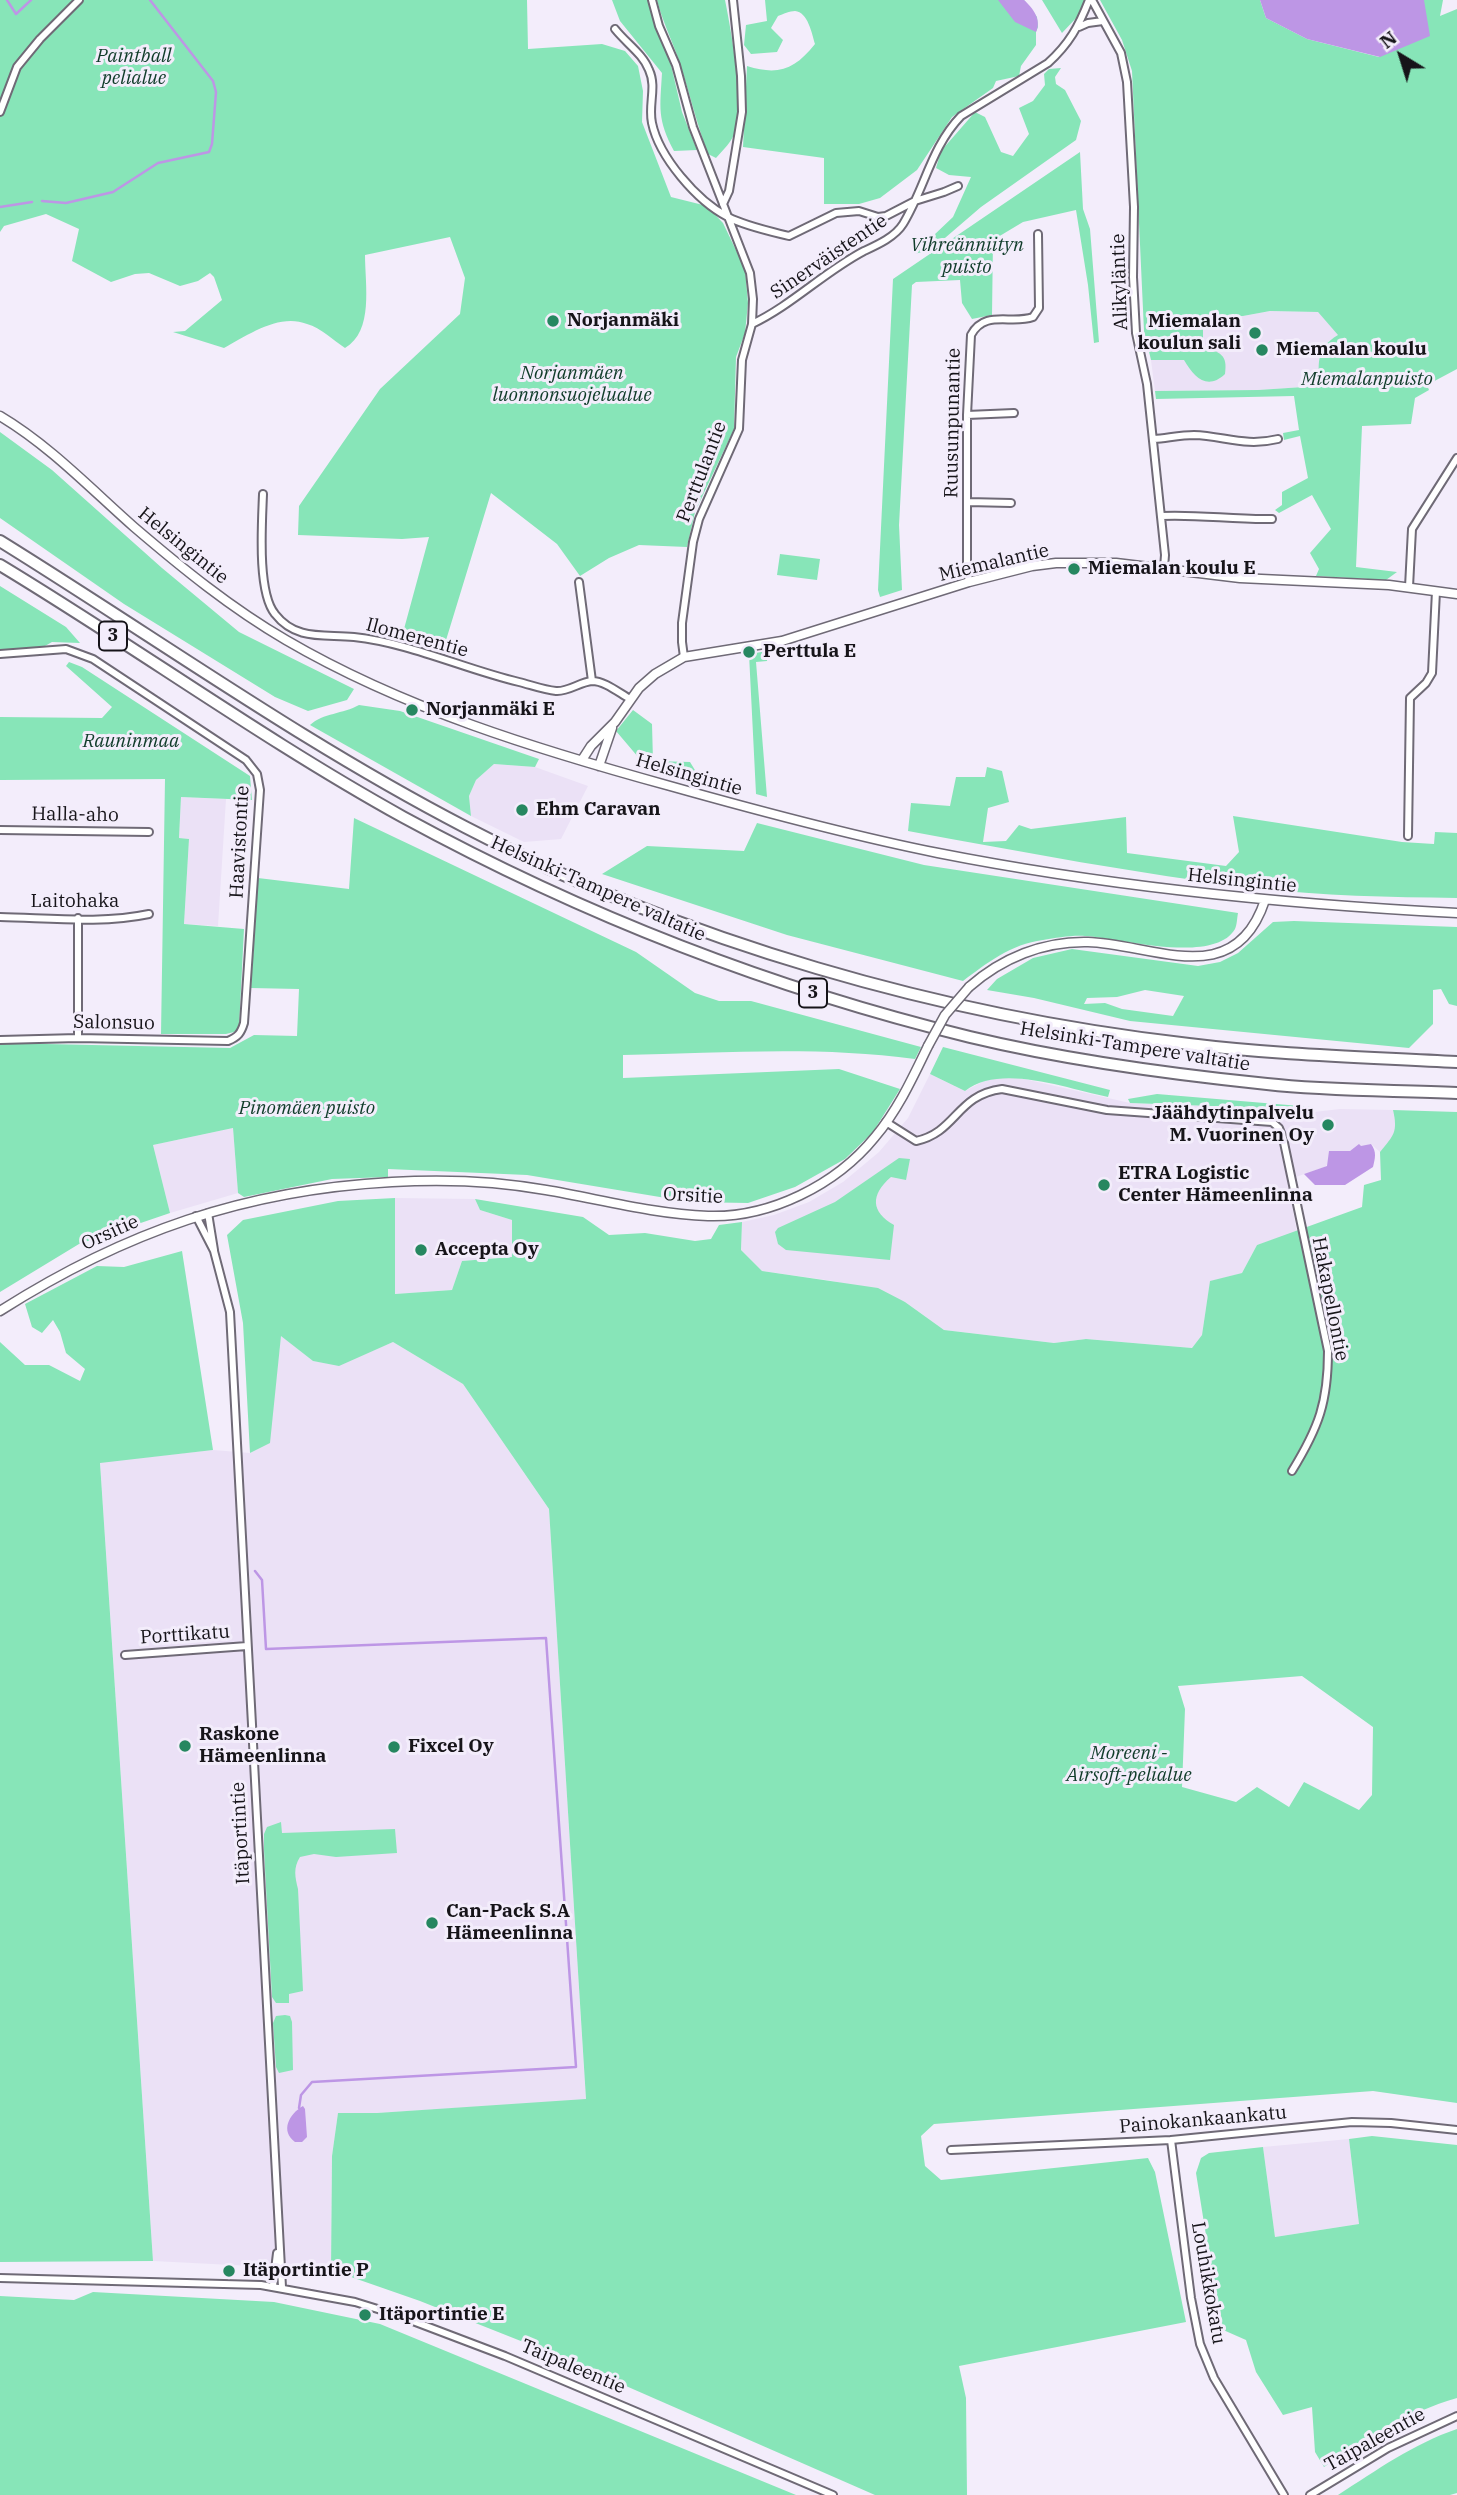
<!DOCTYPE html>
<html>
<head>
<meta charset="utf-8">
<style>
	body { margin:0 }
	#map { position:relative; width:1457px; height:2495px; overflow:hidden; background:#f3edfb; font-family:"IBM Plex Serif",serif }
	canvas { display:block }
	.north { position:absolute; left:1366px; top:21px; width:70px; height:70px; -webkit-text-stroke:5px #f3edfb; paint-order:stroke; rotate:322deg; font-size:19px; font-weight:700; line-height:28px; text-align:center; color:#161419 }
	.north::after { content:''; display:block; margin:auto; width:24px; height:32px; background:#161419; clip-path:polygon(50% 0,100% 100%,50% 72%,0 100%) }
</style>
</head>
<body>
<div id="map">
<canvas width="1457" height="2495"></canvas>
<div class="north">N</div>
</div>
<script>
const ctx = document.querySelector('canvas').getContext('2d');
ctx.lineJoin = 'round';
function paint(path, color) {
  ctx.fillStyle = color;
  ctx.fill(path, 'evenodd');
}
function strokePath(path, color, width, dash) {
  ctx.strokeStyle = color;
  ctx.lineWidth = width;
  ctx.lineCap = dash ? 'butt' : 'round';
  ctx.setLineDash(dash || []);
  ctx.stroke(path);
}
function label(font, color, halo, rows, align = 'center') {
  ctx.font = font + ' "IBM Plex Serif",serif';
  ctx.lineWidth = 6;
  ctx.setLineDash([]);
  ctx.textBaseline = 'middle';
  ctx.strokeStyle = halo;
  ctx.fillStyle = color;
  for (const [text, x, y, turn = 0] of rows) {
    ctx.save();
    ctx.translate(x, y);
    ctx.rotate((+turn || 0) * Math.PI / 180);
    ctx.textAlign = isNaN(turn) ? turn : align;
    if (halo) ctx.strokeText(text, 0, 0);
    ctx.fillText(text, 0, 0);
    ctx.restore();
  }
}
paint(new Path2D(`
	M 1270,311 L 1318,312 L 1339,335 L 1329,341 L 1319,356 L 1319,386 L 1258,390 L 1155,391 L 1151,360 L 1173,360 L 1203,316 L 1243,316 Z
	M 494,764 L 535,767 L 588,786 L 561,839 L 524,842 L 471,816 L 469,796 L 476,780 Z
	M 181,797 L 226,799 L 218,926 L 184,924 L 189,839 L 179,838 Z
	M 930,1074 L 965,1091 L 984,1081 L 1000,1077 L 1020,1078 L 1130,1103 L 1211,1106 L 1280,1116 L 1340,1109 L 1393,1110 L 1396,1126 L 1394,1136 L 1380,1152 L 1371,1144 L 1350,1151 L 1330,1151 L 1328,1164 L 1325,1167 L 1287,1180 L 1297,1232 L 1257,1245 L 1242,1273 L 1210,1282 L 1202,1335 L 1192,1348 L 1086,1339 L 1054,1343 L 944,1330 L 905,1302 L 833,1281 L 762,1271 L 741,1250 L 742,1222 L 774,1215 L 809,1202 L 843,1182 L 879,1152 L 908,1118 Z
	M 233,1128 L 238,1193 L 170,1213 L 153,1145 Z
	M 395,1198 L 475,1199 L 480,1210 L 512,1220 L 512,1257 L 462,1261 L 452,1290 L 395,1294 Z
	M 281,1335 L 313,1361 L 339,1365 L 393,1342 L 463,1384 L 549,1509 L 586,2100 L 377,2113 L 338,2114 L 332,2156 L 331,2270 L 153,2261 L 100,1462 L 213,1450 L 250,1453 L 269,1443 Z
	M 1349,2139 L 1359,2224 L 1275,2237 L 1263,2147 Z`), '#ebe1f6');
paint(new Path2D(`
	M 0,0 L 527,0 L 528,49 L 602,44 L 625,51 L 638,66 L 643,91 L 642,122 L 671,197 L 707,206 L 723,223 L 745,269 L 748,303 L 745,333 L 736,357 L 734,429 L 695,512 L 687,547 L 639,545 L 609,558 L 580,576 L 557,544 L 491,493 L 443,650 L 401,640 L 429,537 L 402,539 L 298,535 L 299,506 L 380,389 L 460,314 L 465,278 L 450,237 L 365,255 C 365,285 374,331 345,348 C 333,340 321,328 307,324 C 279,313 248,335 224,348 L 173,332 L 185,331 L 222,300 L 214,277 L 210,273 L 198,281 L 180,286 L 149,273 L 135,274 L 111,282 L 72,261 L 79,229 L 46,214 L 4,226 L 0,232 Z
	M 612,0 L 648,0 L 656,26 L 671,65 L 682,112 L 697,150 L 674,151 C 657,119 660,108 662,73 L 620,21 Z
	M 657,0 L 725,0 C 732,35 743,97 735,131 C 733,141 723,150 716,158 L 708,154 C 696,122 689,90 678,58 C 671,38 662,20 657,0 Z
	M 765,0 L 1024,0 L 1037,17 L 1038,27 L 1036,32 L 1036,45 L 1021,66 L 1019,76 L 996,81 L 993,88 L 952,117 L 917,170 L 880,198 L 859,204 L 824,204 L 824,158 L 743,147 L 747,66 C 779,76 795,69 815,44 C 812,34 808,12 795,11 C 790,11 783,14 778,16 L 771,28 L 783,40 L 777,52 L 751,54 L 744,45 L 746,25 L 767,21 Z
	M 1042,0 L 1085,0 L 1079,15 L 1062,33 Z
	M 1100,0 L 1260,0 L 1266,18 L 1307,39 L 1379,57 L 1423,4 L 1424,0 L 1443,0 L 1440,16 L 1457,9 L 1457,369 L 1427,385 L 1429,390 L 1415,398 L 1411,424 L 1362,426 L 1356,567 L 1397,572 L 1386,580 L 1316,576 L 1319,569 L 1310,553 L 1331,529 L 1312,495 L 1279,513 L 1275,510 L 1282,505 L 1282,492 L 1308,478 L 1300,436 L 1284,440 L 1283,433 L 1299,430 L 1294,396 L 1156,399 L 1155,391 L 1258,390 L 1319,386 C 1319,362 1315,349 1338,335 L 1318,312 L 1270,311 L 1243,316 L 1203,316 L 1203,346 C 1220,353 1228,354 1225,374 C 1207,391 1194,377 1184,360 L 1151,360 L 1144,331 L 1132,71 L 1122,40 Z
	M 1061,68 L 1055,77 L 1056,84 L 1065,90 L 1081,121 L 1076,140 L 981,207 L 931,250 L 914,254 L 953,217 L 971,177 L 949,175 L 936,168 L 941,151 L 975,112 L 985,117 L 1001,152 L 1013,156 L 1029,134 L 1019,108 L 1033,101 L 1045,85 L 1044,74 L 1049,69 Z
	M 1080,152 L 1083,209 L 1090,229 L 1099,342 L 1094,343 L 1088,285 L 1076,210 L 1023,222 L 993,240 L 992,315 L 972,319 L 962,303 L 960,280 L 916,282 L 912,285 L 899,525 L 902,590 L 880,597 L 878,590 L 893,279 Z
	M 0,432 L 52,470 L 162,568 L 239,632 L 354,689 L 347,700 L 308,711 L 275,697 L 124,604 L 0,518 Z
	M 780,554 L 820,559 L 817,580 L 777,575 Z
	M 0,586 L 66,627 L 80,643 L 52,642 L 45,646 L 0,651 Z
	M 768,651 L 767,661 L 756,662 L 767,797 L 756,794 L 749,654 Z
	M 69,662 L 82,667 L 250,776 L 252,800 L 181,797 L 179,838 L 189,839 L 184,924 L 244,929 L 239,1028 L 234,1032 L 226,1034 L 161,1034 L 165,779 L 0,780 L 0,717 L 102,718 L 112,707 L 66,666 Z
	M 359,705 L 400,711 L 539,759 L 535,767 L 494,764 L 476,780 L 469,796 L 471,816 L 310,725 C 323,713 343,714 359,705 Z
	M 633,710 L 652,724 L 653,761 L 690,762 L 701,780 L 644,764 L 616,731 Z
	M 987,767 L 1002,771 L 1009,802 L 988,808 L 983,842 L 1006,841 L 1019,825 L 1031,829 L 1126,817 L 1127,853 L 1226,866 L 1239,852 L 1233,816 L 1402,842 L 1434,844 L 1435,832 L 1457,833 L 1457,898 C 1390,897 1322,896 1255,888 C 1138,874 1023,852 908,831 L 911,803 L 950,806 L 956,777 L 985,777 Z
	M 354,818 L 636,952 L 695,993 L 719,1001 L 751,1001 L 921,1047 L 915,1059 C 818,1046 720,1053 623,1055 L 623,1078 L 839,1069 L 900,1089 L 873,1132 L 845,1159 L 795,1187 L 748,1203 L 690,1202 L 527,1175 L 388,1169 L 388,1177 L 332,1179 L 244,1197 L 238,1193 L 233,1128 L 153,1145 L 170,1213 L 79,1244 L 0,1292 L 0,1043 L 230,1048 L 254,1035 L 297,1036 L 299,989 L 251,988 L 258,878 L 349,889 Z
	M 757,823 L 924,865 L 1238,913 C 1237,918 1237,925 1235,929 C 1214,965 1119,938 1085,936 C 1072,935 1056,938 1043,940 C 1011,944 987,963 963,981 L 787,935 L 602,874 L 647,846 L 744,851 Z
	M 1294,921 L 1457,927 L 1457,1006 L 1449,1004 L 1441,989 L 1433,990 L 1433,1024 L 1409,1048 L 1130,1021 L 1034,998 L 987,990 L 997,979 L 1033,958 L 1072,949 L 1198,966 L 1220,962 L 1238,953 L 1273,922 ZM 1145,990 L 1184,996 L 1173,1016 L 1122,1009 L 1105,1003 L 1084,1004 L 1087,998 L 1117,997 Z
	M 943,1047 L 1110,1090 L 1108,1097 C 1067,1089 1001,1063 965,1091 L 930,1074 Z
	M 1157,1094 L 1312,1107 L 1313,1111 L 1280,1116 L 1211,1106 L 1130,1103 L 1128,1099 Z
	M 1393,1110 L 1457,1112 L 1457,2103 L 1373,2091 L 934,2124 L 921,2136 L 925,2166 L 941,2180 L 1148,2158 L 1155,2172 L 1186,2322 L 959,2366 L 966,2398 L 967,2495 L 875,2495 L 546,2351 L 420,2301 L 331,2270 L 332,2156 L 338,2113 L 377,2113 L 586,2099 L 549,1509 L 463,1384 L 393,1342 L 339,1366 L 313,1361 L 281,1336 L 270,1443 L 250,1453 L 243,1323 L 227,1235 L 243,1220 L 338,1201 L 395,1198 L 395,1294 L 452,1290 L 462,1261 L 512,1257 L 512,1220 L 480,1210 L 475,1199 L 583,1217 L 609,1235 L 645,1233 L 695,1241 L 711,1239 L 719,1225 L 742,1222 L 741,1250 L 762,1271 L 878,1288 L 905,1302 L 944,1330 L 1054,1343 L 1086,1339 L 1192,1348 L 1202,1335 L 1210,1281 L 1242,1273 L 1257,1245 L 1362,1207 L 1364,1185 L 1381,1180 L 1380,1152 C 1394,1135 1398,1132 1393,1110 ZM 1302,1676 L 1373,1727 L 1372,1795 L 1359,1810 L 1304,1782 L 1289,1807 L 1257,1787 L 1236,1802 L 1182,1787 L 1185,1709 L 1178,1686 Z
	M 899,1158 L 910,1159 L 906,1180 L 891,1177 C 870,1195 871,1212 894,1225 L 890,1260 L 786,1250 L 778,1244 L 775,1232 L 778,1228 L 835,1202 Z
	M 182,1251 L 213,1450 L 100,1463 L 153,2261 L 0,2262 L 0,1342 L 25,1365 L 49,1365 L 80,1381 L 85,1369 L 66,1353 L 60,1332 L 53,1320 L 42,1333 L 32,1327 L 25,1304 L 97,1266 L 124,1267 Z
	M 281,1822 L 282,1833 L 395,1829 L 397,1853 L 336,1857 L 314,1854 L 300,1857 C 293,1868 295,1877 298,1889 L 303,1991 L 289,1994 L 289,2003 L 276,2003 L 272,1997 L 264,1850 L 264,1834 L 267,1827 Z
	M 285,2015 L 290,2016 L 292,2022 L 293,2070 L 279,2073 L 276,2067 L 273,2023 L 276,2016 Z
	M 1372,2136 L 1457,2145 L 1457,2398 C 1408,2412 1366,2439 1324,2467 L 1315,2452 L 1312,2407 L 1283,2415 L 1256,2372 L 1246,2340 L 1221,2329 L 1196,2173 L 1201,2158 L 1209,2153 L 1263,2147 L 1275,2237 L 1359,2224 L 1349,2139 Z
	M 93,2292 L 274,2302 L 380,2324 L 796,2495 L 0,2495 L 0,2296 L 74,2300 Z
	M 1457,2429 L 1457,2493 L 1450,2495 L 1338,2495 C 1377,2470 1413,2444 1457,2429 Z`), '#87e5b8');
paint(new Path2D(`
	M 998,0 L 1024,0 C 1033,8 1042,20 1036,32 L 1015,22 Z
	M 1260,0 L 1424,0 L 1430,36 L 1380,57 L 1307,39 L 1266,18 Z
	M 1359,1144 L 1361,1146 L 1371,1144 C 1377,1152 1375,1158 1373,1167 L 1345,1185 L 1315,1185 L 1304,1174 L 1327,1166 L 1329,1151 L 1350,1151 Z
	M 303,2106 L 305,2109 L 307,2137 L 302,2142 L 295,2142 C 280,2131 289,2114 303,2106 Z`), '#bd96e5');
strokePath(new Path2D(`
	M 7,0 L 16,14 L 31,0
	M 42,201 L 66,203 L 113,192 L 158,163 L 209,152 L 212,144 L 216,92 L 213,81 L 150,0
	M 0,207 L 32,202
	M 255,1571 L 262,1580 L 266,1649 L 546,1638 L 576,2067 L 312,2082 L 301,2095 L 299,2108`), '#bd96e5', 2.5);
const street = new Path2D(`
	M 652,0 L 659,26 L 676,65 L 693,127 L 750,273 L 753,299 L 752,324 L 742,360 L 739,429 L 699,519 L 693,542 L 682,623 L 682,642 L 684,657
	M 1092,0 L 1121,53 L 1127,82 L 1134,207 L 1133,277 L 1136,333 L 1147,384 L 1165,555 L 1164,568
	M 1079,27 L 1088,23 L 1103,21
	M 615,29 C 626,43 643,54 649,70 C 657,87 648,105 652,123 C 659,157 697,201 728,217 C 745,226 769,231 789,236 L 836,213 L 859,211 L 878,217 L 886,216 L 915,201 L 944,192 L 958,186
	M 0,112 L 17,67 L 40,39 L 79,0
	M 723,204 L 729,191 L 742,112 L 741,76 L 733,0
	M 752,324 C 792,305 824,272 864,251 C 877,245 895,237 903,224 C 925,188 931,147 961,116 L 1048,63 C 1069,44 1079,26 1089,0
	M 967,415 L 1014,413
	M 1154,439 C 1167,438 1181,435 1194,435 C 1224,436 1245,447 1278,439
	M 263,494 C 262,523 257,592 275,614 C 296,641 324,634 354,637 C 410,643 464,669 519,682 C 531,685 544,690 556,691 C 568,692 580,682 592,681 C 605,681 619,693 630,699
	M 968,502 L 1011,503
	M 1161,516 C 1198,514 1234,520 1272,519
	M 579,582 L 592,681
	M 969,582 L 967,570 L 967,415 L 971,335 C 985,309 1011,325 1033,317 L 1039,308 L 1038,234
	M 1409,587 L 1412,529 L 1457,458
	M 0,654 L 66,649 L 93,659 L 246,760 L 257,774 L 260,790 L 244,1023 C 241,1033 238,1037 228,1041 L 78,1038 L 0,1040
	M 0,830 L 149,832
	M 1408,836 L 1410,698 L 1426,683 L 1432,673 L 1436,591
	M 0,917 C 49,918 102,924 149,914
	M 78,1038 L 78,918
	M 886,1122 L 916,1141 C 957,1132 956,1095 1002,1089 L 1107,1110 L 1272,1122 L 1279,1128 L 1283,1138 L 1328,1351 C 1328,1402 1319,1427 1292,1471
	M 208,1213 L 214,1250
	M 196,1216 L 214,1251 L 230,1312 L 282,2287
	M 125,1655 L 247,1646
	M 1171,2140 L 1191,2298 L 1200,2344 L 1214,2378 L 1284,2495
	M 951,2150 L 1171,2140 L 1352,2122 L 1391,2123 L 1457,2130
	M 0,2278 L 261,2285 L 355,2302 L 397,2315 L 505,2356 L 833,2495
	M 273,2286 L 277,2253
	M 1310,2495 L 1388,2448 L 1457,2416`);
const secondary = new Path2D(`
	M 0,416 C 49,445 91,489 134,527 C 182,568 231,608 286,640 C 404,709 539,750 670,786 C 759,811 848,835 938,853 C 1110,887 1283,904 1457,913
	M 582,760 L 591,746 L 615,722 L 639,688 L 655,674 L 684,657 L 782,641 L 969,582 L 1032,566 L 1056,563 L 1116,563 L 1240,578 L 1389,585 L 1457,594
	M 599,766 L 612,728
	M 969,987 C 1002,958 1043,941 1088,942 C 1153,944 1235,992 1265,900
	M 0,1311 C 124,1232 245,1190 392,1182 C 443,1179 496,1181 546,1190 C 599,1199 653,1214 708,1216 C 770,1218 836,1185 875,1137 C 898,1110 913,1077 928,1046`);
const highway = new Path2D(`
	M 0,541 C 155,637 303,743 465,827 C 683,942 944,1016 1189,1044 C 1278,1055 1367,1057 1457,1062
	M 0,565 C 136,647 264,740 403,817 C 581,914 773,989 970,1037 C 1066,1060 1169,1074 1267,1084 C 1330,1091 1394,1090 1457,1093`);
strokePath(street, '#6f6a76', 10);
strokePath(secondary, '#6f6a76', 11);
strokePath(highway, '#6f6a76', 14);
strokePath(street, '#fff', 6);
strokePath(secondary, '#fff', 8);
strokePath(highway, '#fff', 10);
const secondaryBridge = new Path2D(`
	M 928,1046 L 945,1015 L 969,987`);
strokePath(secondaryBridge, '#6f6a76', 11, []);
strokePath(secondaryBridge, '#fff', 8);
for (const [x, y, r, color] of [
	[553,321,7,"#268760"],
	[1255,333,7,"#268760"],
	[1262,350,7,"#268760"],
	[1074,569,7,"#268760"],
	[749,652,7,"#268760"],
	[412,710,7,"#268760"],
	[522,810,7,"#268760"],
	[1328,1125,7,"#268760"],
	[1104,1185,7,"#268760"],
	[421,1250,7,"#268760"],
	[185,1746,7,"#268760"],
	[394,1747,7,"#268760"],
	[432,1923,7,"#268760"],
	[229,2271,7,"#268760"],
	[365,2315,7,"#268760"]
]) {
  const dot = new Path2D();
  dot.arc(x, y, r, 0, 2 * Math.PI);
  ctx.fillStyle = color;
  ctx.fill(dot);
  strokePath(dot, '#f3edfb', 2.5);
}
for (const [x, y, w] of [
	[113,636,28],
	[813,993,28]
]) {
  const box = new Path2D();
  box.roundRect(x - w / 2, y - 14.5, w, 29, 5);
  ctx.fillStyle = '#f3edfb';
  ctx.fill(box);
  strokePath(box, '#161419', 2);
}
label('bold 18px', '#161419', null, [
	["3",113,636],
	["3",813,993]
]);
label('italic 19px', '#103c2a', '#f3edfb', [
	["Paintball",134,57],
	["pelialue",134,79],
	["Vihreänniityn",967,246],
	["puisto",967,268],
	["Norjanmäen",572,374],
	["luonnonsuojelualue",572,396],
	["Miemalanpuisto",1367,380],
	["Rauninmaa",131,742],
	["Pinomäen puisto",307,1109],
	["Moreeni -",1129,1754],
	["Airsoft-pelialue",1129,1776]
]);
label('19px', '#161419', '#f3edfb', [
	["Sinerväistentie",829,257,-34],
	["Alikyläntie",1120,282,-92],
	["Ruusunpunantie",953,423,-89],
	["Perttulantie",702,472,-69],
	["Helsingintie",183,546,39],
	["Miemalantie",994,563,-13],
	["Ilomerentie",417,638,15],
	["Helsingintie",689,775,16],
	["Halla-aho",75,815,1],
	["Haavistontie",240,842,-87],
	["Helsingintie",1242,881,6],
	["Helsinki-Tampere valtatie",598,889,24],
	["Laitohaka",75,902],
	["Salonsuo",114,1023,1],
	["Helsinki-Tampere valtatie",1135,1047,9],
	["Orsitie",693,1196,3],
	["Orsitie",110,1233,-24],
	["Hakapellontie",1330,1299,79],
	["Porttikatu",185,1635,-4],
	["Itäportintie",241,1833,-93],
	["Painokankaankatu",1203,2120,-5],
	["Louhikkokatu",1208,2283,80],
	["Taipaleentie",573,2367,23],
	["Taipaleentie",1375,2440,-29]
]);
label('bold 19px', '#161419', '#f3edfb', [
	["Norjanmäki",567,321],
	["Miemalan",1241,322,"right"],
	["koulun sali",1241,344,"right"],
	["Miemalan koulu",1276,350],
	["Miemalan koulu E",1088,569],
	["Perttula E",763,652],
	["Norjanmäki E",426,710],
	["Ehm Caravan",536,810],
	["Jäähdytinpalvelu",1314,1114,"right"],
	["M. Vuorinen Oy",1314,1136,"right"],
	["ETRA Logistic",1118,1174],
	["Center Hämeenlinna",1118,1196],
	["Accepta Oy",435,1250],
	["Raskone",199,1735],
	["Hämeenlinna",199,1757],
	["Fixcel Oy",408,1747],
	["Can-Pack S.A",446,1912],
	["Hämeenlinna",446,1934],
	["Itäportintie P",243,2271],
	["Itäportintie E",379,2315]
], 'left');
</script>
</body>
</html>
